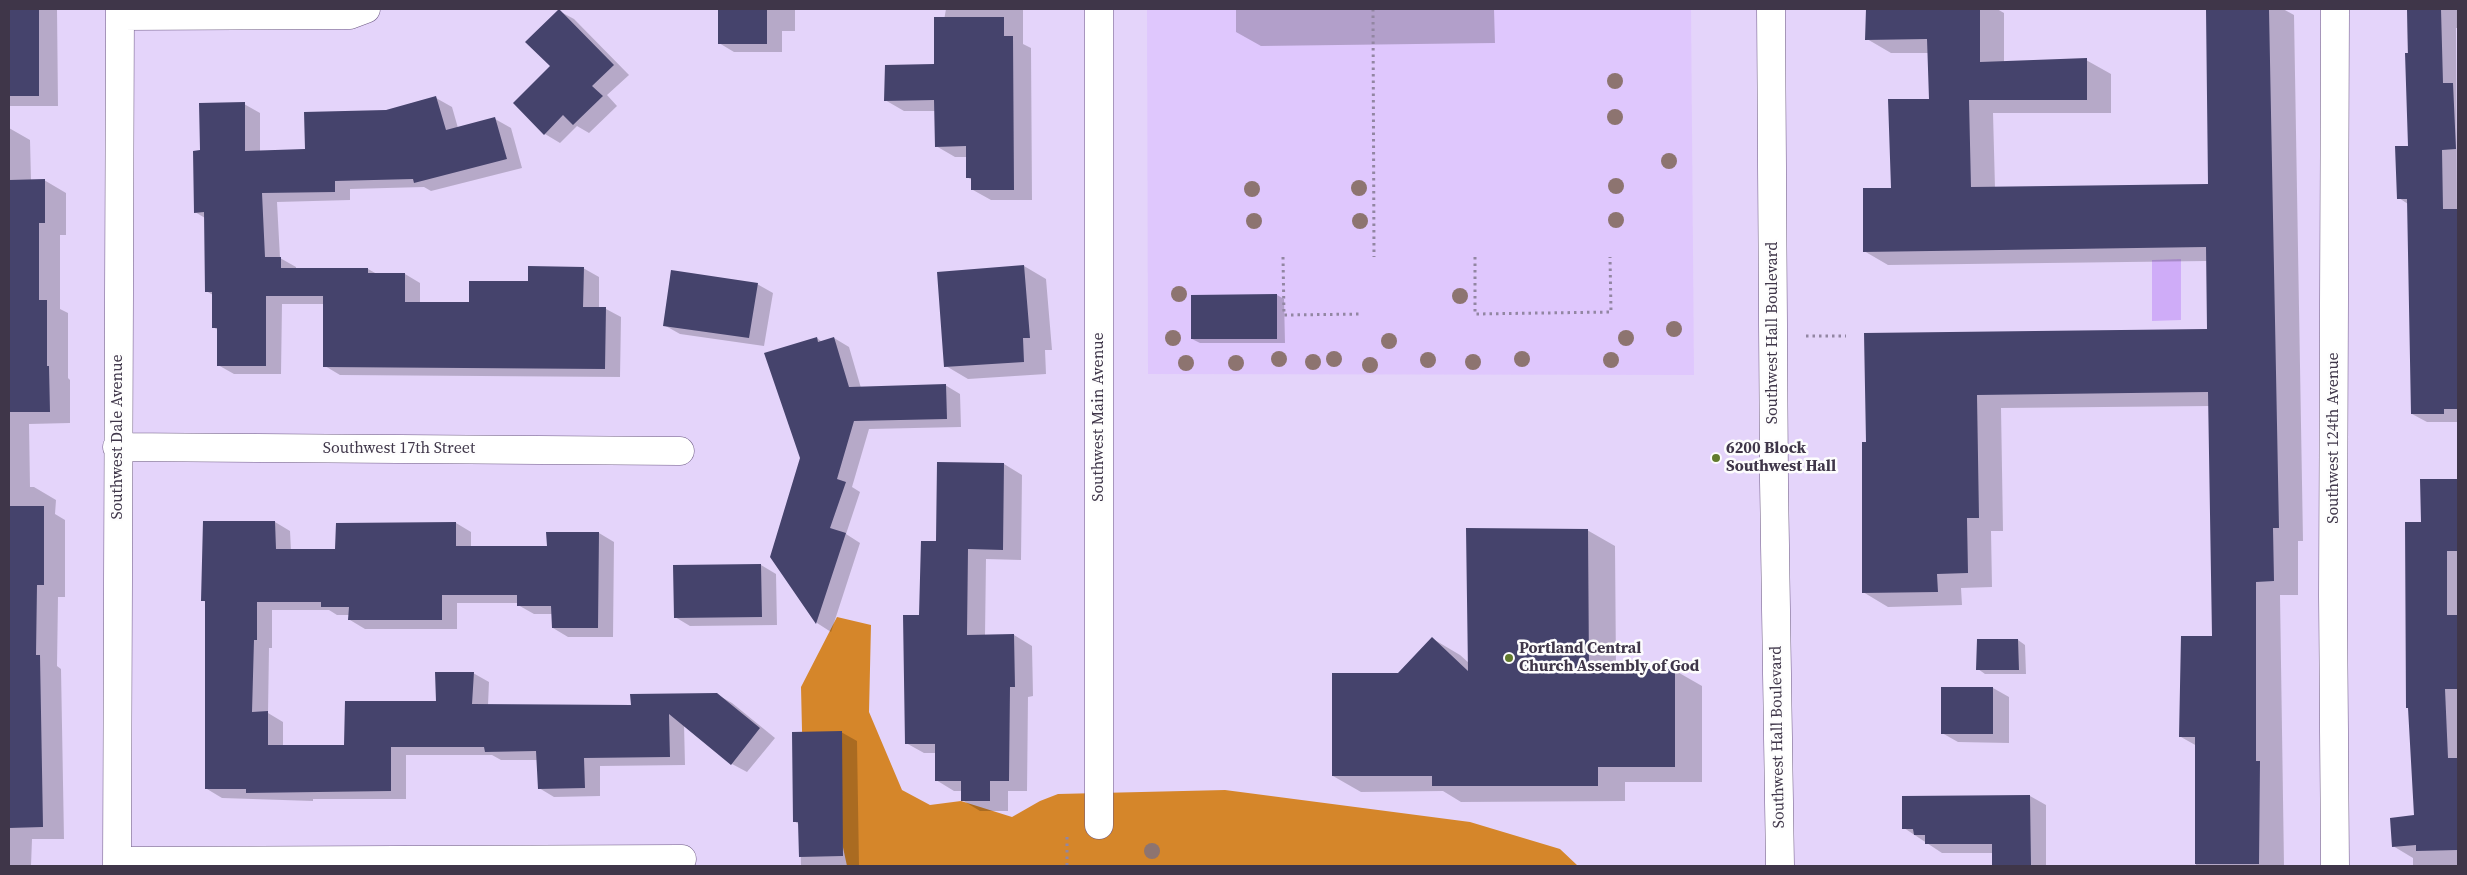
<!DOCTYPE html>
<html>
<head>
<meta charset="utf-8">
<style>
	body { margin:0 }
	#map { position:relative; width:2467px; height:875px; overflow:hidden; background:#e4d4fa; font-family:"Source Serif 4",serif }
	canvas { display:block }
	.frame { position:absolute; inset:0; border:10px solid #3f3649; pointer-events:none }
</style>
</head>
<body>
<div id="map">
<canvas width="2467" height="875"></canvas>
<div class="frame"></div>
</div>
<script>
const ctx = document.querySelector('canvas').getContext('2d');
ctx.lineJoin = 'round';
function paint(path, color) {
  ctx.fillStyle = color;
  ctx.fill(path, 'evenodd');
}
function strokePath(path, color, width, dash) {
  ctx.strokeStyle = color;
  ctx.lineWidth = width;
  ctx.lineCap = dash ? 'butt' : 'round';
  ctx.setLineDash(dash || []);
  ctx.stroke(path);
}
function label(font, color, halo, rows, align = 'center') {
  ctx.font = font + ' "Source Serif 4",serif';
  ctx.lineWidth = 5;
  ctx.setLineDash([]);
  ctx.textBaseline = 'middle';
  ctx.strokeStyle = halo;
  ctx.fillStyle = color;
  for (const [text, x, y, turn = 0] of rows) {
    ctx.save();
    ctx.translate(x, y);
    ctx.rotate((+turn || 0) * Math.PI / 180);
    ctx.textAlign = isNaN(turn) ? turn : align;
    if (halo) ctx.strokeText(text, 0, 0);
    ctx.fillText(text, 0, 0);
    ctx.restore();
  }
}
paint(new Path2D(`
	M 1147,9 L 1691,9 L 1694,375 L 1148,374 Z`), '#dfc7fd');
paint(new Path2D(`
	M 837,617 L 871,625 L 869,712 L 902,790 L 930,805 L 961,801 L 1012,817 L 1040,801 L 1058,794 L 1225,790 L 1470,822 L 1560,849 L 1578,866 L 847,866 L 841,838 L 803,773 L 801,687 Z`), '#d5862a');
paint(new Path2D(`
	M 2181,259 L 2181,320 L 2152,321 L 2152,260 Z`), '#cfacf8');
paint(new Path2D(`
	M 9,9 L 57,9 L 58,106 L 9,106 Z
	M 719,9 L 795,9 L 795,31 L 782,31 L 782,52 L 734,52 L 719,43 Z
	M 946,9 L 1023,9 L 1023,44 L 1031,48 L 1032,200 L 991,200 L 973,190 L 972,180 L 967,177 L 967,157 L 955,157 L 936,146 L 935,111 L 904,111 L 885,100 L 936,66 Z
	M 1236,9 L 1494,9 L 1495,43 L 1261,46 L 1236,32 Z
	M 1867,9 L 1997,9 L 2004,13 L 2004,63 L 2086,60 L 2111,74 L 2111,113 L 1993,113 L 1995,188 L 2209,185 L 2207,9 L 2283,9 L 2294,15 L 2303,541 L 2298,541 L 2298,595 L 2280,595 L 2284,866 L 2196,866 L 2197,746 L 2181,737 L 2213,637 L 2210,406 L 2001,408 L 2003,531 L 1991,531 L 1992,587 L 1961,588 L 1962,605 L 1888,607 L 1863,592 L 1867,444 L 1866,334 L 2208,330 L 2207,261 L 1888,265 L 1864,251 L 1930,100 L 1929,53 L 1891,53 L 1867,39 Z
	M 2407,9 L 2458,9 L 2458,28 L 2456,28 L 2458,422 L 2427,422 L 2412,414 L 2408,204 L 2399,198 L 2409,148 Z
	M 559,11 L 574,19 L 629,75 L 607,95 L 617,106 L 589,133 L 577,126 L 560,143 L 545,134 Z
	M 436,98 L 452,107 L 458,128 L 495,119 L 511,128 L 522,168 L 431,191 L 424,187 L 350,189 L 350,200 L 277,202 L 280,258 L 296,267 L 296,269 L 368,269 L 377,274 L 405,274 L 420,283 L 420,304 L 471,304 L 530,282 L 583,268 L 599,277 L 599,308 L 606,309 L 621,317 L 620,377 L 340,375 L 325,366 L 324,304 L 282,304 L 281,374 L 234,374 L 218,365 L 218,330 L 213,327 L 213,295 L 206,291 L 205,218 L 195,212 L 201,151 L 244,104 L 260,113 L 260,152 L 306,150 L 386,111 Z
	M 9,128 L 30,140 L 31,181 L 44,180 L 66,193 L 66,235 L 60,235 L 60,309 L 68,313 L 68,378 L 70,380 L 70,423 L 29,424 L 30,487 L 34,487 L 56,500 L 55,514 L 65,520 L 65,597 L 58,597 L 57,666 L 61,669 L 64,839 L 32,839 L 31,866 L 9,866 Z
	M 1024,266 L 1046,279 L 1052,350 L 1045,350 L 1046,374 L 968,379 L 946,366 L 938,273 Z
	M 757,284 L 773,293 L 764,346 L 680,334 L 664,325 Z
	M 1277,295 L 1284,299 L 1285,343 L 1200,343 L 1192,339 Z
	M 817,338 L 822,342 L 834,338 L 849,347 L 861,388 L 945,385 L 960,394 L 961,427 L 869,429 L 852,487 L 860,492 L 846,534 L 860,543 L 831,632 L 817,623 L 771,557 L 801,458 Z
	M 938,463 L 1004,464 L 1022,475 L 1021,560 L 986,559 L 985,636 L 1014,635 L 1032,646 L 1033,696 L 1028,697 L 1027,791 L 1008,791 L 1008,811 L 980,811 L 962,800 L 962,791 L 954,791 L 936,780 L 936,753 L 924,753 L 906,743 L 921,616 L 937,542 Z
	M 2422,481 L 2458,481 L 2458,866 L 2413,866 L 2413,858 L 2393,846 L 2416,816 Z
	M 275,522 L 290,531 L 291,551 L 336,551 L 456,523 L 471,532 L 471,547 L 548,547 L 599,533 L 614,542 L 613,637 L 568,637 L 553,628 L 553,614 L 534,614 L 518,605 L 518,603 L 457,603 L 457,629 L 365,629 L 350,620 L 350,615 L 337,615 L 329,610 L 272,610 L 272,648 L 269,648 L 268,713 L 283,722 L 283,747 L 346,747 L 437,702 L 473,673 L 489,682 L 488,705 L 632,706 L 716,694 L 732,703 L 775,738 L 747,772 L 732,764 L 684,724 L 685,765 L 600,766 L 600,796 L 554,797 L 539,788 L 538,760 L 501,760 L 492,755 L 406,755 L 406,799 L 313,799 L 313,801 L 222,798 L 207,789 L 206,602 L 202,600 Z
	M 1587,530 L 1615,546 L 1616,670 L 1674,670 L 1702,686 L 1702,782 L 1625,782 L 1625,801 L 1461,802 L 1443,791 L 1361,792 L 1333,776 L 1399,674 L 1433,639 L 1460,655 L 1469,663 Z
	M 761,565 L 776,574 L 777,625 L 690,626 L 675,617 Z
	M 2018,640 L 2025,645 L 2026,674 L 1985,674 L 1978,669 Z
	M 1993,688 L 2009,697 L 2009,743 L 1958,742 L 1942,733 Z
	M 841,732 L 857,741 L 859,866 L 801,866 L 800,825 L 794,821 Z
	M 2030,796 L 2046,805 L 2046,866 L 1997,866 L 1994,864 L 1994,853 L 1942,853 L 1904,828 L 1904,797 Z`), '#0003');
paint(new Path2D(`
	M 9,9 L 39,9 L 39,96 L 9,96 Z
	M 559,9 L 614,65 L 592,86 L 603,96 L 573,125 L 563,115 L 544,135 L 513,103 L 550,66 L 525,42 Z
	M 718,9 L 767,9 L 767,44 L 718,44 Z
	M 1866,9 L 1980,9 L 1980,62 L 2087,58 L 2087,100 L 1969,100 L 1971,187 L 2208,184 L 2206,9 L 2269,9 L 2279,528 L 2273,528 L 2274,581 L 2256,582 L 2256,761 L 2260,761 L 2259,864 L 2195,864 L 2195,737 L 2179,737 L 2181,636 L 2212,636 L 2208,392 L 1977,395 L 1979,518 L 1967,518 L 1968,573 L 1937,574 L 1938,592 L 1862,593 L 1862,442 L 1866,442 L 1864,333 L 2207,329 L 2206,247 L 1863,252 L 1863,188 L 1891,188 L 1888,99 L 1929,99 L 1927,39 L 1865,40 Z
	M 2407,9 L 2441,9 L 2443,83 L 2453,83 L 2456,149 L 2442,150 L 2443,209 L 2458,209 L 2458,409 L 2444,409 L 2444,414 L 2411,414 L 2407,199 L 2397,199 L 2395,146 L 2408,146 L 2405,53 L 2408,53 Z
	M 934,17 L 1004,17 L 1004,36 L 1013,36 L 1014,190 L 971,190 L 971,178 L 966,178 L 966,146 L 935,147 L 934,100 L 884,101 L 885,65 L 934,64 Z
	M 436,96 L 446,130 L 495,117 L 507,159 L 414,183 L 413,179 L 335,181 L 335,192 L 262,193 L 265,257 L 281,257 L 281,268 L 368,268 L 368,273 L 405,273 L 405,302 L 469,302 L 469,281 L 528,281 L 528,266 L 584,267 L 583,307 L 606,307 L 605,369 L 323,367 L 323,296 L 266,296 L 266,366 L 217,366 L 217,328 L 212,328 L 212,292 L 205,292 L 204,212 L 194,213 L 193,151 L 200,150 L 199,103 L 245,102 L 245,151 L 305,149 L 304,112 L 386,110 Z
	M 45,179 L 45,223 L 39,223 L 39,300 L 47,300 L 47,366 L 49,366 L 50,412 L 9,412 L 9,180 Z
	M 1024,265 L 1030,338 L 1023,338 L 1024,362 L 944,367 L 937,272 Z
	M 671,270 L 758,283 L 749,338 L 663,326 Z
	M 1277,294 L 1277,339 L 1191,339 L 1191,295 Z
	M 817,337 L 818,342 L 834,337 L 849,387 L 946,384 L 947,419 L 854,421 L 837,479 L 846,482 L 830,528 L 846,533 L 816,624 L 770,557 L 800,458 L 764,353 Z
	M 937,462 L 1004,463 L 1003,550 L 968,549 L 967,635 L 1014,634 L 1015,687 L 1010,687 L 1009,781 L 990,781 L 990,801 L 961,801 L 961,781 L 935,781 L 935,744 L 905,744 L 903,615 L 919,615 L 921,541 L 936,541 Z
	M 2420,479 L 2458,479 L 2458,551 L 2447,551 L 2447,615 L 2458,615 L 2458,689 L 2445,689 L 2448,758 L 2458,758 L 2458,850 L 2416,851 L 2416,845 L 2392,847 L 2390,818 L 2414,815 L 2408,708 L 2406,708 L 2405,522 L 2421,522 Z
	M 9,506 L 44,506 L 44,585 L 37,585 L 36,655 L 40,655 L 43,827 L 9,828 Z
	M 203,521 L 275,521 L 276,549 L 335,549 L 336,523 L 456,522 L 456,546 L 547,546 L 546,532 L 599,532 L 598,628 L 552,628 L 551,606 L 517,606 L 517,595 L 442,595 L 442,620 L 348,620 L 349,607 L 321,607 L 321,602 L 257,602 L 257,640 L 254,640 L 252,712 L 268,711 L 268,745 L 344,745 L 345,701 L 436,701 L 435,672 L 474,672 L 472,704 L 631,705 L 630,694 L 717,693 L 760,728 L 731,765 L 669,714 L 670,757 L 584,758 L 585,788 L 538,789 L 536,751 L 485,752 L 484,747 L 391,747 L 391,791 L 246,793 L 246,789 L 205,789 L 205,601 L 201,601 Z
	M 1466,528 L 1588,529 L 1589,669 L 1675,669 L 1675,767 L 1598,767 L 1598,786 L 1432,786 L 1432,776 L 1332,776 L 1332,673 L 1398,673 L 1432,637 L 1468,671 Z
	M 761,564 L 762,617 L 674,618 L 673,565 Z
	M 1977,639 L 2018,639 L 2019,670 L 1976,670 Z
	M 1941,687 L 1993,687 L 1993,734 L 1941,734 Z
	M 842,731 L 843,856 L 799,857 L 798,822 L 793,822 L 792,732 Z
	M 2030,795 L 2031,865 L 1992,865 L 1992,844 L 1925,844 L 1925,835 L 1914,835 L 1913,829 L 1902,829 L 1902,796 Z`), '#45436c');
const street = new Path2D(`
	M 120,16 L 350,15 L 366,9
	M 117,447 L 680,451
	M 1099,825 L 1099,9
	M 117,861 L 682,859
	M 117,866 L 120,9
	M 2335,866 L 2333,596 L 2335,9`);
const secondary = new Path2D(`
	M 1771,9 L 1774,481 L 1780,866`);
strokePath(street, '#6c5982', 29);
strokePath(secondary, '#6c5982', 29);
strokePath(new Path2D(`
	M 1373,9 L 1374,257
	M 1283,257 L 1284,315 L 1362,314
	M 1475,257 L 1475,314 L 1611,312 L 1610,257
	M 1806,336 L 1846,336
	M 1067,837 L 1067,866`), '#9286a2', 3, [2.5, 4]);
strokePath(street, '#fff', 28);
strokePath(secondary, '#fff', 28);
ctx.fillStyle = '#8d7470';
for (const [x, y] of [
	[1615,81],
	[1615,117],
	[1669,161],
	[1616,186],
	[1359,188],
	[1252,189],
	[1616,220],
	[1254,221],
	[1360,221],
	[1179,294],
	[1460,296],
	[1674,329],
	[1173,338],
	[1626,338],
	[1389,341],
	[1279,359],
	[1334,359],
	[1522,359],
	[1428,360],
	[1611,360],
	[1313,362],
	[1473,362],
	[1186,363],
	[1236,363],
	[1370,365],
	[1152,851]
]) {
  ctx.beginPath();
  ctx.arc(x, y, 8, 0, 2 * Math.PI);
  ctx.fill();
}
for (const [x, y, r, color] of [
	[1716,458,5,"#627b2e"],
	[1509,658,5,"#627b2e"]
]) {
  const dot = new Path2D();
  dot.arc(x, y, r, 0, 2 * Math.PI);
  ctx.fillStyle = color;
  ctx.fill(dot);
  strokePath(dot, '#fdfdfd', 2);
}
label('16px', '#3f3649', '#fdfdfd', [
	["Southwest Hall Boulevard",1773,333,-90],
	["Southwest Main Avenue",1099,417,-90],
	["Southwest Dale Avenue",118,437,-90],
	["Southwest 124th Avenue",2334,438,-90],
	["Southwest 17th Street",399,449],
	["Southwest Hall Boulevard",1778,737,-91]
]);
label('bold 16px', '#3f3649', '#fdfdfd', [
	["6200 Block",1726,449],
	["Southwest Hall",1726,467],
	["Portland Central",1519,649],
	["Church Assembly of God",1519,667]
], 'left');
</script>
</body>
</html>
